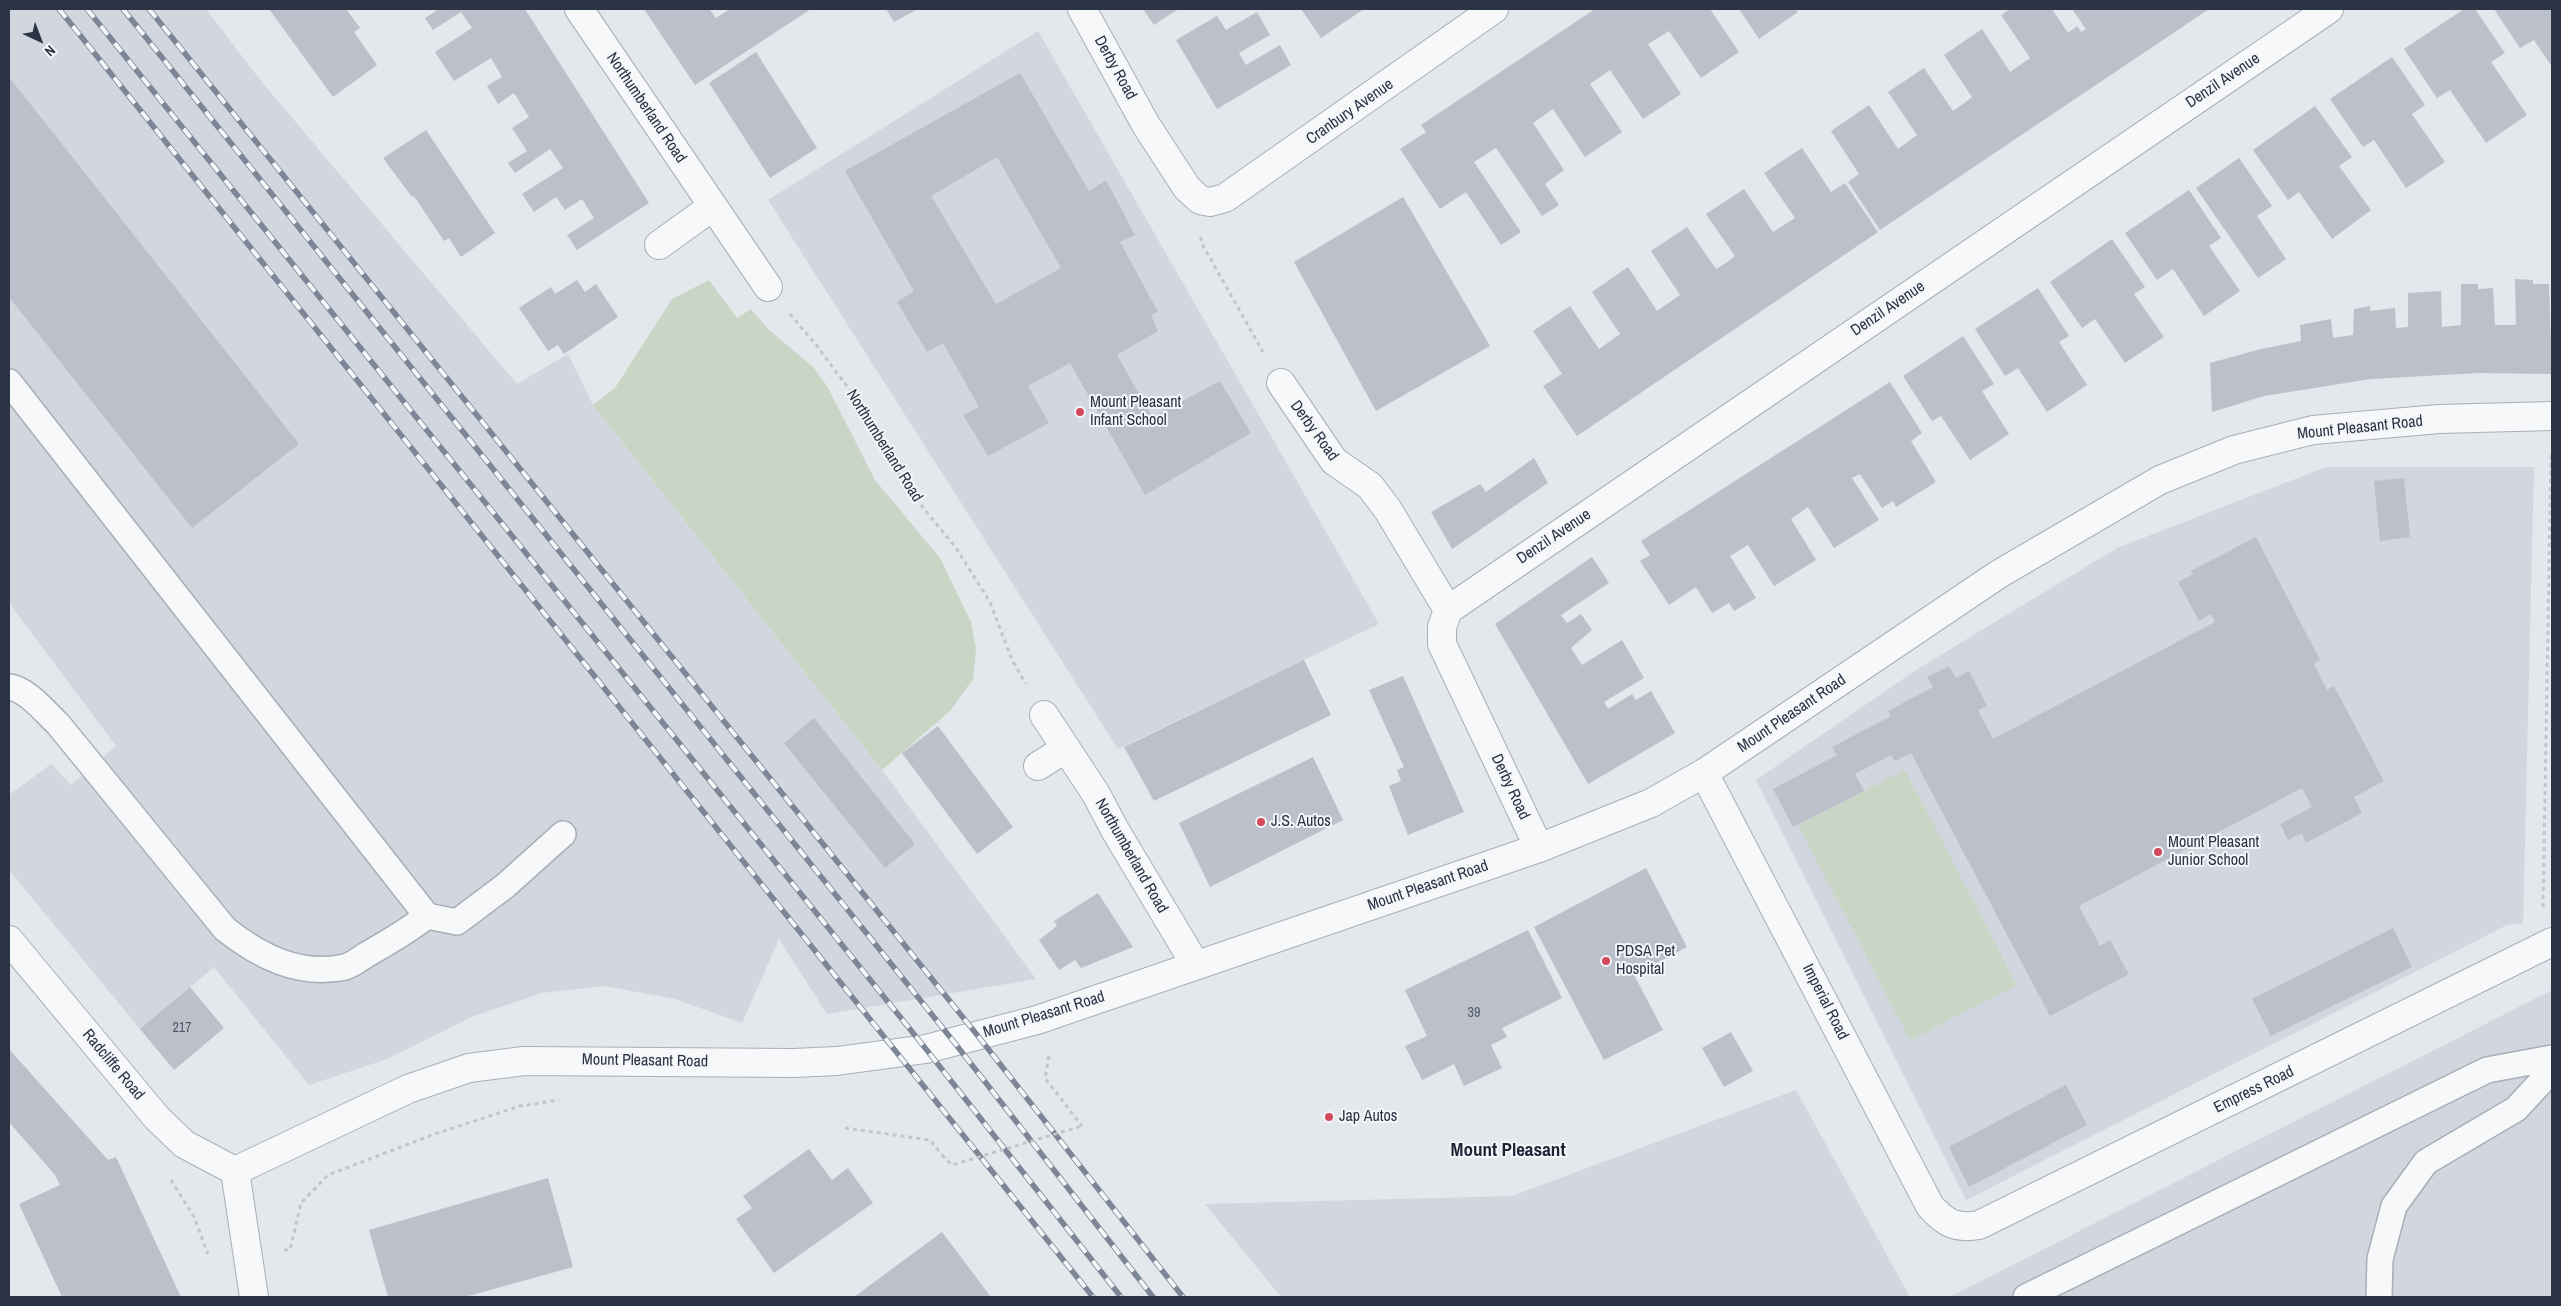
<!DOCTYPE html>
<html>
<head>
<meta charset="utf-8">
<style>
	body { margin:0 }
	#map { position:relative; width:2561px; height:1306px; overflow:hidden; background:#e4e7ec; font-family:"Archivo Narrow",sans-serif }
	canvas { display:block }
	.frame { position:absolute; inset:0; border:10px solid #2b3445; pointer-events:none }
	.north { position:absolute; left:15px; top:15px; width:50px; height:50px; -webkit-text-stroke:4px #f4f6f9; paint-order:stroke; rotate:137deg; font-size:14px; font-weight:700; line-height:20px; text-align:center; color:#2b3445 }
	.north::after { content:''; display:block; margin:auto; width:18px; height:22px; background:#2b3445; clip-path:polygon(50% 0,100% 100%,50% 72%,0 100%) }
</style>
</head>
<body>
<div id="map">
<canvas width="2561" height="1306"></canvas>
<div class="frame"></div>
<div class="north">N</div>
</div>
<script>
const ctx = document.querySelector('canvas').getContext('2d');
ctx.lineJoin = 'round';
function paint(path, color) {
  ctx.fillStyle = color;
  ctx.fill(path, 'evenodd');
}
function strokePath(path, color, width, dash) {
  ctx.strokeStyle = color;
  ctx.lineWidth = width;
  ctx.lineCap = dash ? 'butt' : 'round';
  ctx.setLineDash(dash || []);
  ctx.stroke(path);
}
function label(font, color, halo, rows, align = 'center') {
  ctx.font = font + ' "Archivo Narrow",sans-serif';
  ctx.lineWidth = 4;
  ctx.setLineDash([]);
  ctx.textBaseline = 'middle';
  ctx.strokeStyle = halo;
  ctx.fillStyle = color;
  for (const [text, x, y, turn = 0] of rows) {
    ctx.save();
    ctx.translate(x, y);
    ctx.rotate((+turn || 0) * Math.PI / 180);
    ctx.textAlign = isNaN(turn) ? turn : align;
    if (halo) ctx.strokeText(text, 0, 0);
    ctx.fillText(text, 0, 0);
    ctx.restore();
  }
}
paint(new Path2D(`
	M 9,9 L 206,9 L 261,81 L 517,384 L 568,354 L 593,405 L 882,770 L 1036,979 L 827,1014 L 779,939 L 742,1023 L 675,999 L 605,986 L 542,993 L 474,1016 L 387,1059 L 309,1085 L 214,967 L 140,1029 L 9,870 L 9,795 L 51,764 L 71,785 L 116,746 L 9,603 Z
	M 1038,31 L 1379,624 L 1118,749 L 768,200 Z
	M 2326,467 L 2534,467 L 2523,923 L 2507,925 L 1966,1200 L 1756,780 L 1916,670 L 2117,548 Z
	M 2552,990 L 2552,1297 L 1950,1297 Z
	M 1796,1090 L 1910,1297 L 1281,1297 L 1205,1204 L 1512,1196 Z`), '#d2d6de');
paint(new Path2D(`
	M 709,280 L 737,318 L 751,309 L 768,329 L 814,368 L 827,386 L 875,480 L 940,558 L 971,622 L 976,649 L 973,679 L 950,711 L 882,770 L 593,405 L 615,388 L 672,299 Z
	M 1905,770 L 2017,985 L 1910,1040 L 1798,825 Z`), '#c9d6c5');
paint(new Path2D(`
	M 269,9 L 346,9 L 360,28 L 354,32 L 377,65 L 333,97 Z
	M 435,9 L 525,9 L 649,203 L 577,250 L 567,235 L 594,218 L 582,199 L 565,210 L 556,197 L 534,212 L 522,194 L 563,168 L 550,149 L 515,173 L 508,163 L 527,151 L 512,128 L 529,117 L 514,93 L 498,104 L 487,86 L 502,77 L 491,58 L 454,81 L 435,52 L 472,28 L 461,12 L 433,30 L 425,18 L 436,11 Z
	M 644,9 L 709,9 L 716,18 L 730,9 L 811,9 L 695,85 Z
	M 886,9 L 918,9 L 894,22 Z
	M 1143,9 L 1178,9 L 1154,25 Z
	M 1301,9 L 1364,9 L 1321,38 Z
	M 1595,9 L 1710,9 L 1739,52 L 1701,78 L 1669,31 L 1648,44 L 1681,94 L 1643,119 L 1610,70 L 1590,84 L 1622,132 L 1585,157 L 1553,109 L 1533,123 L 1564,170 L 1545,184 L 1559,205 L 1542,216 L 1496,148 L 1474,162 L 1521,232 L 1501,245 L 1466,192 L 1440,209 L 1400,149 L 1426,132 L 1421,125 Z
	M 1739,9 L 1795,9 L 1798,12 L 1759,39 Z
	M 2010,9 L 2052,9 L 2068,33 L 2077,26 L 2081,32 L 2086,29 L 2072,9 L 2209,9 L 1880,230 L 1848,182 L 1859,174 L 1831,131 L 1869,105 L 1898,149 L 1917,135 L 1888,92 L 1924,68 L 1953,111 L 1963,104 L 1972,97 L 1944,55 L 1982,29 L 2010,72 L 2030,58 L 2001,15 Z
	M 2464,9 L 2475,9 L 2505,53 L 2491,62 L 2527,115 L 2486,143 L 2450,90 L 2437,98 L 2404,49 Z
	M 2494,9 L 2552,9 L 2552,67 L 2534,40 L 2520,48 Z
	M 1257,12 L 1270,35 L 1239,53 L 1246,65 L 1280,45 L 1291,65 L 1217,109 L 1176,40 L 1217,16 L 1226,30 Z
	M 756,52 L 817,148 L 770,178 L 709,83 Z
	M 2392,57 L 2425,105 L 2412,114 L 2445,162 L 2406,188 L 2374,140 L 2363,147 L 2330,99 Z
	M 1020,73 L 1089,191 L 1106,180 L 1135,235 L 1120,242 L 1158,312 L 1151,315 L 1158,331 L 1117,355 L 1152,417 L 1220,381 L 1251,433 L 1145,495 L 1070,363 L 1028,386 L 1049,423 L 988,456 L 963,415 L 979,407 L 943,343 L 927,352 L 897,302 L 914,291 L 845,171 ZM 997,157 L 1061,268 L 996,304 L 931,196 Z
	M 9,77 L 299,444 L 192,528 L 9,297 Z
	M 2315,106 L 2352,157 L 2339,166 L 2371,210 L 2332,239 L 2299,192 L 2288,200 L 2253,150 Z
	M 426,130 L 495,233 L 461,257 L 449,238 L 444,241 L 414,196 L 412,197 L 383,158 Z
	M 1802,148 L 1831,192 L 1845,183 L 1878,232 L 1577,436 L 1543,386 L 1562,374 L 1533,331 L 1570,306 L 1599,349 L 1620,334 L 1592,292 L 1628,267 L 1657,311 L 1680,295 L 1651,251 L 1687,227 L 1716,269 L 1726,263 L 1735,256 L 1706,214 L 1744,189 L 1773,232 L 1795,218 L 1764,173 Z
	M 2239,158 L 2272,206 L 2257,216 L 2286,259 L 2258,278 L 2196,188 Z
	M 2189,190 L 2221,238 L 2209,246 L 2240,291 L 2204,316 L 2173,269 L 2157,280 L 2125,233 Z
	M 1403,197 L 1490,346 L 1376,411 L 1294,262 Z
	M 2112,239 L 2145,287 L 2134,294 L 2164,337 L 2125,363 L 2095,319 L 2082,328 L 2050,282 Z
	M 2515,279 L 2533,280 L 2533,284 L 2549,284 L 2552,374 L 2479,373 L 2371,379 L 2264,396 L 2212,412 L 2210,363 L 2261,349 L 2301,341 L 2300,325 L 2331,319 L 2333,338 L 2353,335 L 2354,309 L 2370,306 L 2370,311 L 2395,308 L 2396,328 L 2408,327 L 2408,293 L 2441,291 L 2442,327 L 2461,325 L 2461,284 L 2478,284 L 2478,289 L 2493,288 L 2495,325 L 2516,325 Z
	M 577,280 L 585,292 L 596,284 L 618,317 L 564,354 L 558,345 L 548,351 L 519,308 L 551,287 L 555,294 Z
	M 2038,288 L 2069,336 L 2059,342 L 2087,385 L 2047,412 L 2018,368 L 2005,376 L 1975,329 Z
	M 1963,336 L 1994,384 L 1982,391 L 2009,434 L 1970,460 L 1941,416 L 1932,421 L 1903,376 Z
	M 1890,382 L 1922,433 L 1911,441 L 1936,482 L 1896,507 L 1893,501 L 1882,508 L 1860,474 L 1852,478 L 1879,520 L 1834,548 L 1808,507 L 1791,519 L 1816,560 L 1774,586 L 1748,545 L 1730,556 L 1756,598 L 1734,611 L 1729,603 L 1712,613 L 1696,587 L 1669,605 L 1640,561 L 1650,555 L 1641,541 Z
	M 1534,458 L 1548,483 L 1452,549 L 1431,512 L 1480,484 L 1486,492 Z
	M 2404,478 L 2410,537 L 2380,541 L 2374,481 Z
	M 2256,537 L 2320,660 L 2314,664 L 2327,690 L 2334,686 L 2384,781 L 2354,797 L 2362,813 L 2306,843 L 2302,833 L 2288,840 L 2280,824 L 2312,807 L 2302,788 L 2079,906 L 2100,946 L 2110,940 L 2129,974 L 2050,1016 L 1911,753 L 1895,761 L 1891,755 L 1855,774 L 1864,791 L 1793,827 L 1773,789 L 1837,755 L 1832,747 L 1891,716 L 1888,711 L 1933,687 L 1927,677 L 1949,666 L 1956,678 L 1969,671 L 1987,706 L 1978,710 L 1993,739 L 2215,622 L 2211,614 L 2199,621 L 2178,582 L 2193,574 L 2191,571 Z
	M 1592,557 L 1609,583 L 1561,615 L 1567,623 L 1581,614 L 1592,630 L 1571,648 L 1582,665 L 1622,640 L 1644,678 L 1604,702 L 1608,709 L 1632,694 L 1636,700 L 1651,691 L 1675,733 L 1588,784 L 1495,624 Z
	M 1304,660 L 1331,715 L 1154,801 L 1124,747 Z
	M 1403,676 L 1464,812 L 1408,835 L 1389,786 L 1401,781 L 1397,770 L 1404,767 L 1369,690 Z
	M 814,718 L 915,844 L 885,868 L 784,743 Z
	M 938,726 L 1013,827 L 977,854 L 902,753 Z
	M 1313,757 L 1343,820 L 1210,887 L 1179,823 Z
	M 1646,868 L 1687,947 L 1634,975 L 1663,1030 L 1604,1060 L 1534,927 Z
	M 1098,893 L 1133,947 L 1081,968 L 1075,960 L 1059,970 L 1039,940 L 1057,926 L 1054,921 Z
	M 2393,928 L 2412,967 L 2271,1036 L 2252,999 Z
	M 1528,930 L 1562,998 L 1502,1028 L 1507,1037 L 1491,1045 L 1502,1068 L 1464,1086 L 1454,1064 L 1422,1080 L 1405,1046 L 1427,1036 L 1405,990 Z
	M 190,987 L 224,1028 L 174,1070 L 140,1029 Z
	M 1731,1032 L 1753,1071 L 1724,1087 L 1702,1048 Z
	M 9,1049 L 108,1160 L 116,1157 L 181,1297 L 62,1297 L 19,1204 L 60,1185 L 55,1175 L 9,1122 Z
	M 2066,1085 L 2087,1125 L 1969,1187 L 1949,1147 Z
	M 809,1149 L 832,1180 L 848,1168 L 873,1203 L 774,1273 L 736,1219 L 752,1208 L 743,1196 Z
	M 548,1178 L 573,1267 L 465,1297 L 388,1297 L 369,1230 Z
	M 942,1232 L 991,1297 L 854,1297 Z`), '#bbc0ca');
const service = new Path2D(`
	M 9,382 L 427,916
	M 9,687 C 27,689 45,712 58,724 L 225,929 C 259,956 299,977 345,967 C 352,965 360,959 366,955 C 387,943 408,931 427,916 L 457,922 L 505,886 L 563,834
	M 2026,1297 L 2487,1070 L 2552,1058
	M 2379,1297 L 2380,1259 L 2394,1206 L 2426,1162 L 2516,1109 L 2552,1070`);
const minor = new Path2D(`
	M 579,9 L 768,287
	M 1082,9 L 1146,125 L 1187,188 L 1200,200 L 1210,202 L 1225,198 L 1494,9
	M 659,245 L 712,207
	M 1281,383 L 1334,461 L 1370,486 L 1388,510 L 1448,610
	M 1448,610 L 2329,9
	M 1448,610 L 1442,627 L 1442,644 L 1539,848
	M 1044,715 L 1096,794 L 1115,830 L 1195,964
	M 1038,766 L 1065,749
	M 1704,773 L 1930,1206 C 1945,1223 1956,1229 1979,1225 L 2552,942
	M 235,1171 L 254,1297`);
const tertiary = new Path2D(`
	M 9,940 L 157,1118 L 184,1144 L 235,1171 L 408,1089 L 469,1068 L 524,1061 L 793,1063 L 837,1061 L 926,1049 L 1037,1020 L 1539,848 L 1651,803 L 1704,773 L 1999,574 L 2160,480 L 2234,450 L 2313,430 L 2439,419 L 2552,416`);
strokePath(service, '#a9aeb7', 28);
strokePath(minor, '#a9aeb7', 30);
strokePath(tertiary, '#a9aeb7', 30);
strokePath(new Path2D(`
	M 1201,237 L 1201,242 L 1263,352
	M 790,314 L 817,346 L 852,393 L 881,447 L 912,494 L 956,548 L 990,602 L 1012,660 L 1026,684
	M 2543,907 L 2551,454
	M 1049,1056 L 1045,1078 L 1082,1126
	M 845,1128 L 930,1140 L 942,1155
	M 171,1180 L 194,1217 L 208,1254
	M 284,1250 L 290,1250 L 301,1203 L 328,1175 L 432,1135 L 520,1106 L 559,1100`), '#c2c5cb', 3, [4, 4]);
strokePath(service, '#f7f8fa', 25);
strokePath(minor, '#f7f8fa', 28);
strokePath(tertiary, '#f7f8fa', 28);
const rail = new Path2D(`
	M 59,9 L 1093,1297
	M 87,9 L 926,1049 L 1121,1297
	M 123,9 L 954,1042 L 1153,1297
	M 149,9 L 978,1036 L 1183,1297`);
strokePath(rail, '#7d8696', 5.5);
strokePath(rail, '#f4f6f9', 4, [11]);
strokePath(new Path2D(`
	M 942,1155 L 952,1165 L 1082,1126`), '#c2c5cb', 3, [4, 4]);
for (const [x, y, r, color] of [
	[1080,412,5,"#d1495b"],
	[1261,822,5,"#d1495b"],
	[2158,852,5,"#d1495b"],
	[1606,961,5,"#d1495b"],
	[1329,1117,5,"#d1495b"]
]) {
  const dot = new Path2D();
  dot.arc(x, y, r, 0, 2 * Math.PI);
  ctx.fillStyle = color;
  ctx.fill(dot);
  strokePath(dot, '#f4f6f9', 2);
}
label('14px', '#4f5766', null, [
	["39",1474,1013],
	["217",182,1028]
]);
label('16px', '#2b3445', '#f4f6f9', [
	["Derby Road",1115,68,61],
	["Denzil Avenue",2223,81,-34],
	["Northumberland Road",646,108,56],
	["Cranbury Avenue",1350,112,-35],
	["Denzil Avenue",1888,309,-34],
	["Mount Pleasant Road",2360,428,-6],
	["Derby Road",1314,431,54],
	["Northumberland Road",884,446,58],
	["Denzil Avenue",1554,537,-34],
	["Mount Pleasant Road",1792,714,-34],
	["Derby Road",1510,787,65],
	["Northumberland Road",1131,856,60],
	["Mount Pleasant Road",1428,886,-19],
	["Imperial Road",1825,1002,63],
	["Mount Pleasant Road",1044,1015,-17],
	["Mount Pleasant Road",645,1061,1],
	["Radcliffe Road",113,1065,50],
	["Empress Road",2254,1090,-26]
]);
label('16px', '#2b3445', '#f4f6f9', [
	["Mount Pleasant",1090,403],
	["Infant School",1090,421],
	["J.S. Autos",1271,822],
	["Mount Pleasant",2168,843],
	["Junior School",2168,861],
	["PDSA Pet",1616,952],
	["Hospital",1616,970],
	["Jap Autos",1339,1117]
], 'left');
label('bold 19px', '#1d2536', '#f4f6f9', [
	["Mount Pleasant",1508,1151]
]);
</script>
</body>
</html>
